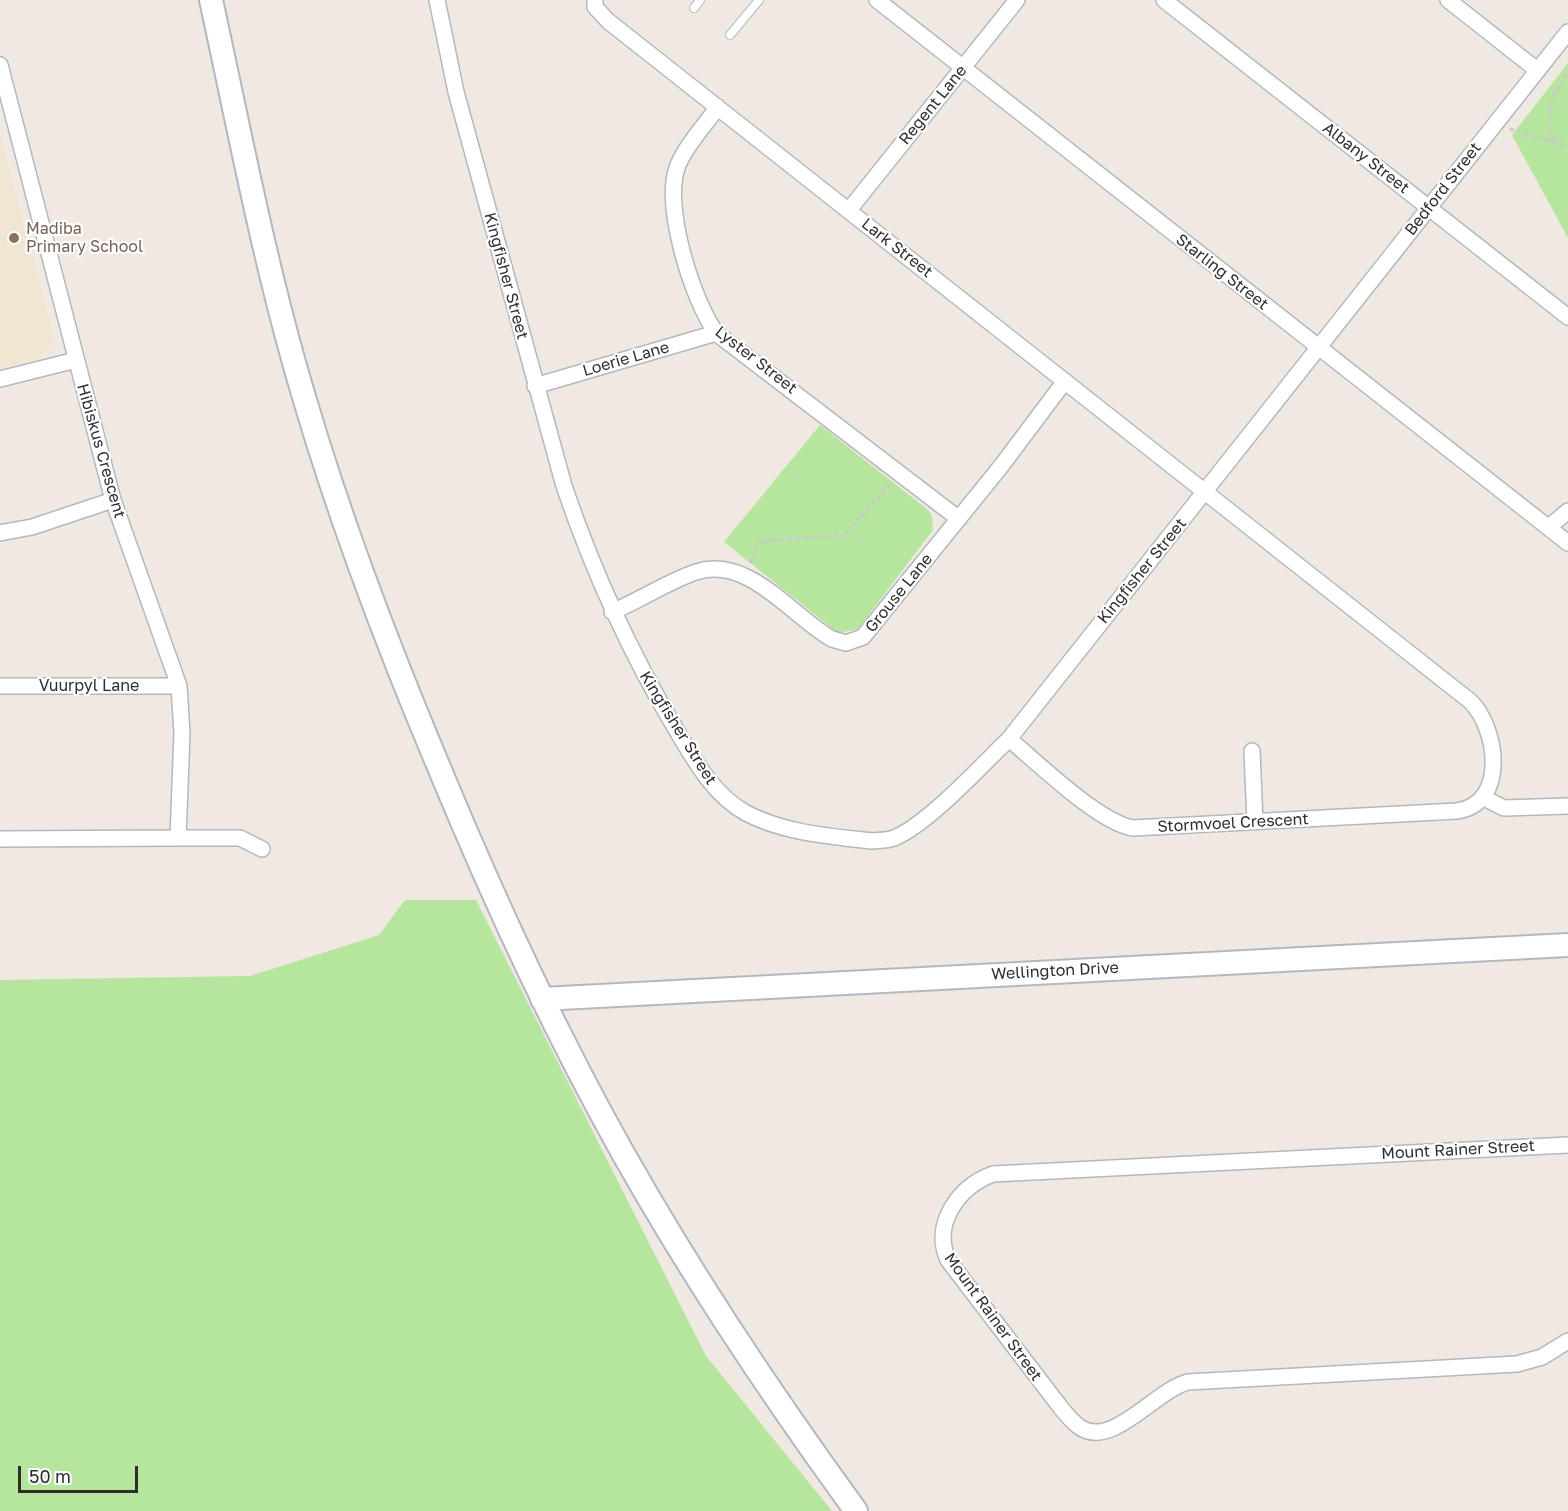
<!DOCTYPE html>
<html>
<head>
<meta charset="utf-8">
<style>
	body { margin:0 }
	#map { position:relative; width:1568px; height:1511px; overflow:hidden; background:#efe9e1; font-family:"Golos Text",sans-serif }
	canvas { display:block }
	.scale { position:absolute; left:18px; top:1466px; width:120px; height:27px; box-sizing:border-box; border:3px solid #2e2e2e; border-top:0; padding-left:8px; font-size:18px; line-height:21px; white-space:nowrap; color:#2e2e2e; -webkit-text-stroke:4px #fff; paint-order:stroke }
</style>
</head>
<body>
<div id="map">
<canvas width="1568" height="1511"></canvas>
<div class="scale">50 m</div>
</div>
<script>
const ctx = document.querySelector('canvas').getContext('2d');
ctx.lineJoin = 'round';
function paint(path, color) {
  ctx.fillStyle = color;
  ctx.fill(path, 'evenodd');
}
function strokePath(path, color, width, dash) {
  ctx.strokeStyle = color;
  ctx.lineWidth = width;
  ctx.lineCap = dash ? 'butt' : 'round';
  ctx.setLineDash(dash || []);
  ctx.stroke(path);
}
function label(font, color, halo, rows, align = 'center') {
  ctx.font = font + ' "Golos Text",sans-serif';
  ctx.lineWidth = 4.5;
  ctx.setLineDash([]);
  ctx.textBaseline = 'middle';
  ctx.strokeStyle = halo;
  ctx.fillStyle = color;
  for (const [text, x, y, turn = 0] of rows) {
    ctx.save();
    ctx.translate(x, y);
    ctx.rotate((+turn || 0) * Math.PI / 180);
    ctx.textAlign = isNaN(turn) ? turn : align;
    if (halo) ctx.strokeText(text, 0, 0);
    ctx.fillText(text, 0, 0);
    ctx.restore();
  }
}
paint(new Path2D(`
	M 0,135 L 54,340 L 41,358 L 0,368 Z`), '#f0e6d1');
paint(new Path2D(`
	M 1568,63 L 1568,238 L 1512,135 Z
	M 820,425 L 928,510 L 932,516 L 933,530 L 858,629 L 838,633 L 724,542 Z
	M 405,900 L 476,900 L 706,1356 L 832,1511 L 0,1511 L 0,980 L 250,976 L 379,935 Z`), '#b6e59e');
const lane = new Path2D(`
	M 694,8 L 700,0
	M 730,35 L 759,0`);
const street = new Path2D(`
	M 437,0 L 456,92 L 564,486 C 593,571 628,649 674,726 C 693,758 713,795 746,813 C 784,833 829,836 871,841 C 878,840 886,841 894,838 C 927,825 982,765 1009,739 L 1568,32
	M 595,0 L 595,7 L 608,21 L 1470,701 C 1498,728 1508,804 1457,811 L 1133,828 C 1098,822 1038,763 1009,739
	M 877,0 L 1568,543
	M 1164,0 L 1568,317
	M 1448,0 L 1537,70
	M 0,65 L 113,500 L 179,686 L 182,733 L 178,838 L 0,839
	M 718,107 C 705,125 687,144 678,165 C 662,204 692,299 716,333 L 959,519
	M 849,210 L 1017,0
	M 0,379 L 76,360
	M 535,386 L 716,333
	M 1549,527 L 1568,511
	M 0,533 L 32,527 L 113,500
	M 612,612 C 640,600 667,582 696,572 C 749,555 791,616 832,639 L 846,643 L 863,637 L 1002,465 L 1065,381
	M 0,686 L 179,686
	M 1252,751 L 1255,822
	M 1484,798 L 1504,808 L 1568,806
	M 178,838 L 240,838 L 262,849
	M 1568,1145 L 993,1174 C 958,1187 932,1224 948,1260 L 1061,1408 C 1067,1415 1073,1423 1081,1428 C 1113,1448 1156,1390 1188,1382 L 1517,1364 L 1542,1357 L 1568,1341`);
const secondary = new Path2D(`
	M 211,0 C 240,133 265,267 304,397 C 341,523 387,644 438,765 C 493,898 553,1029 624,1155 C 694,1279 773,1397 856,1511
	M 542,999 L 1568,945`);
strokePath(lane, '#b4b7c1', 10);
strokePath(street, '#b4b7c1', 18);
strokePath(secondary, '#b4b7c1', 26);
strokePath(new Path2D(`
	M 1510,129 L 1568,146
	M 1554,141 C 1544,115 1550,95 1568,74
	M 750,563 L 758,543 L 770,540 L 843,536 L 889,485`), '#c9c9c9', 3, [4.5, 3]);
strokePath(lane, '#fff', 8);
strokePath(street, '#fff', 15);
strokePath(secondary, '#fff', 22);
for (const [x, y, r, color] of [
	[14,238,6,"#8d6e63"]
]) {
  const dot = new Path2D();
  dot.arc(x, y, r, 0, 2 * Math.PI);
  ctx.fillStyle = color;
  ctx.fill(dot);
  strokePath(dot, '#fff', 2);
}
label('16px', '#2e2e2e', '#fff', [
	["Regent Lane",933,105,-51],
	["Albany Street",1366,158,38],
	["Bedford Street",1443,189,-52],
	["Lark Street",897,248,38],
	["Starling Street",1222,272,38],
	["Kingfisher Street",506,276,75],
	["Loerie Lane",626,359,-16],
	["Lyster Street",756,360,38],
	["Hibiskus Crescent",101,451,74],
	["Kingfisher Street",1142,571,-51],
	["Grouse Lane",899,593,-51],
	["Vuurpyl Lane",89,686],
	["Kingfisher Street",678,728,58],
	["Stormvoel Crescent",1233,823,-3],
	["Wellington Drive",1055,971,-3],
	["Mount Rainer Street",1458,1150,-3],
	["Mount Rainer Street",993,1317,54]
]);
label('16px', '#785e54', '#fff', [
	["Madiba",26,229],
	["Primary School",26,247]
], 'left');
</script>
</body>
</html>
